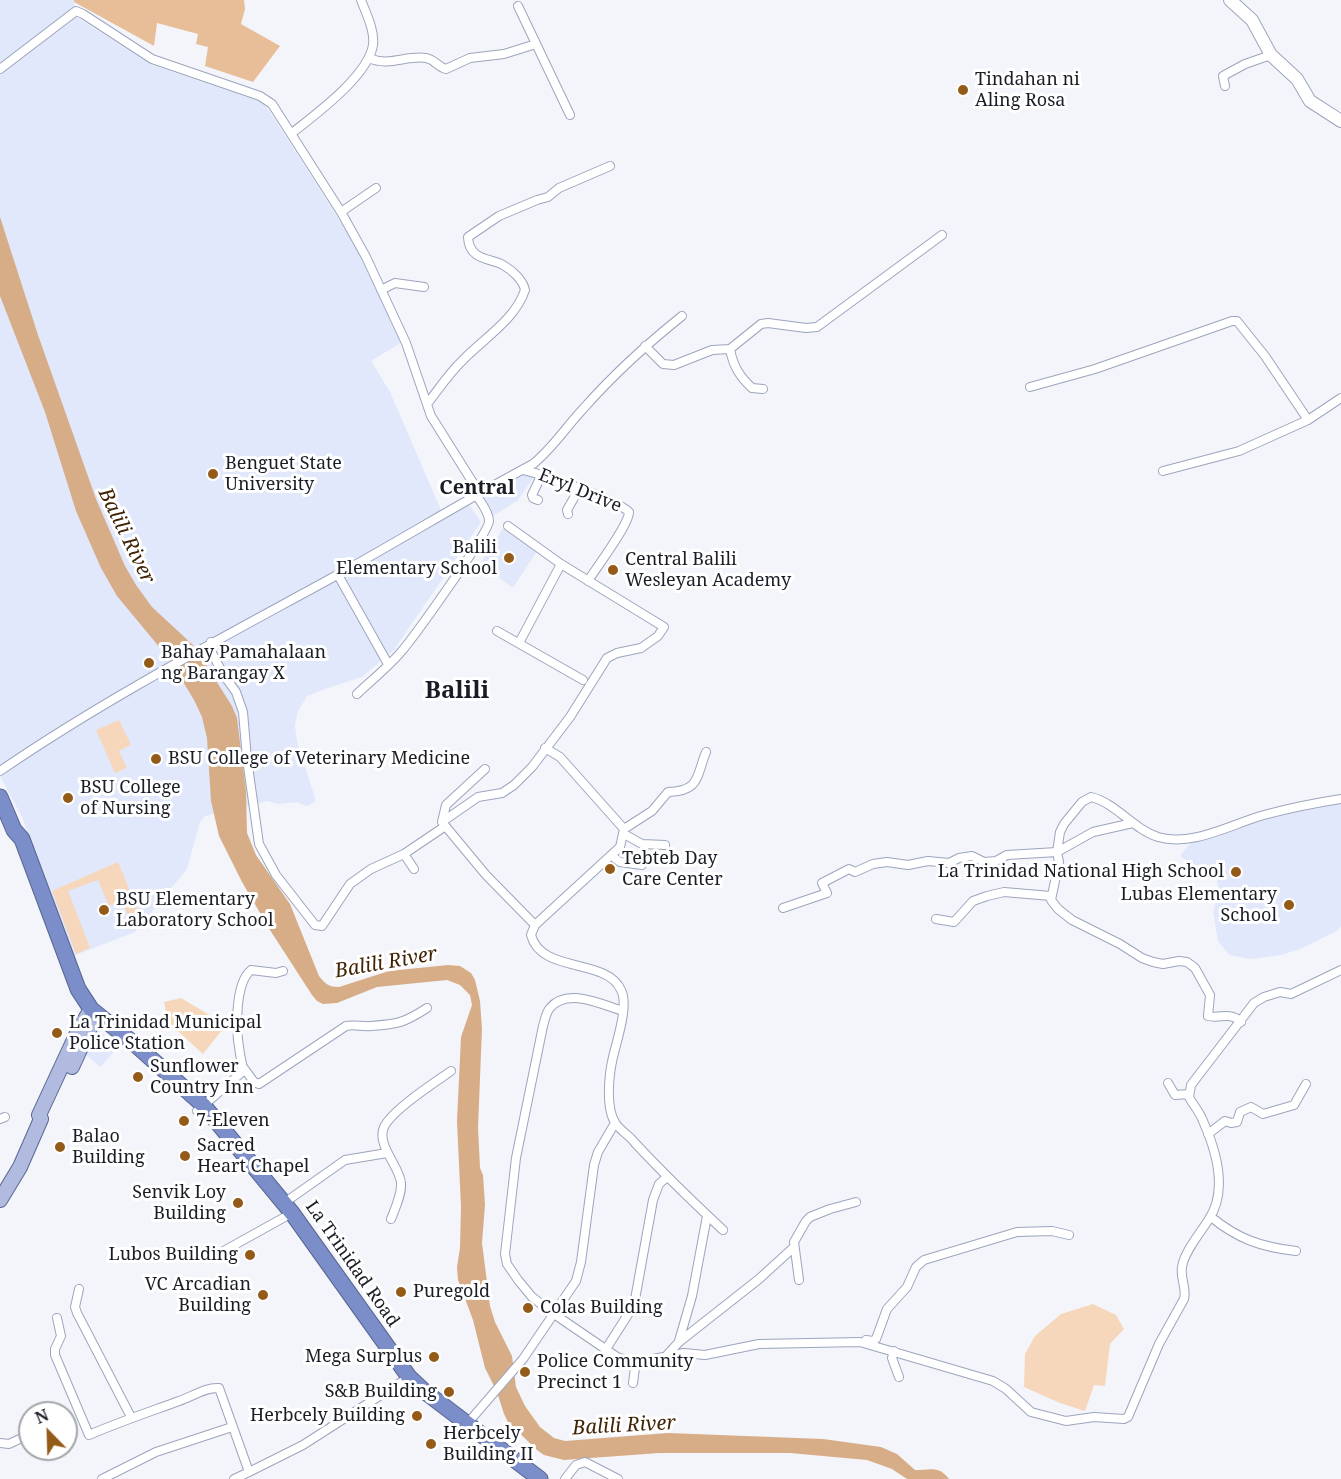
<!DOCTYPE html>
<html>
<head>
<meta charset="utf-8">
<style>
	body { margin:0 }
	#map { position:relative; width:1341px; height:1479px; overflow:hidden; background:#f3f5fa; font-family:"Noto Serif",serif }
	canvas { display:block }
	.north { position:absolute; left:18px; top:1401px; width:60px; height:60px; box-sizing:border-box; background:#fff; border:2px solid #a3a5a8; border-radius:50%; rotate:337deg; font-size:16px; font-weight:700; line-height:24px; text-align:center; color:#1a1d26 }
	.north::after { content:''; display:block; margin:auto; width:21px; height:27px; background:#945b18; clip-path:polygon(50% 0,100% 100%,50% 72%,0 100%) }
</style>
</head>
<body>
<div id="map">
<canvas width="1341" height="1479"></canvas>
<div class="north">N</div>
</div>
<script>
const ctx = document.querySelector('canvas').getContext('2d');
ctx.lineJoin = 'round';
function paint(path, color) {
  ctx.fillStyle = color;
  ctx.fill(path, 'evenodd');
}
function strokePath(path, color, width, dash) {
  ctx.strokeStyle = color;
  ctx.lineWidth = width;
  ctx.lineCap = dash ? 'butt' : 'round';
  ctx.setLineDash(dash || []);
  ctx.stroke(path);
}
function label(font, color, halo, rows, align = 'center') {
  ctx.font = font + ' "Noto Serif",serif';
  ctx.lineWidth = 6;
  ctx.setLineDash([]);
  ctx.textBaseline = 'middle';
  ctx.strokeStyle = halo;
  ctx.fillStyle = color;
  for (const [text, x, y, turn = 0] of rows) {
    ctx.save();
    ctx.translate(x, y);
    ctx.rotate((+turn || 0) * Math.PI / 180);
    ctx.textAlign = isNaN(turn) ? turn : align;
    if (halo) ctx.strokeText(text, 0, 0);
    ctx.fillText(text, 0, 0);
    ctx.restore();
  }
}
paint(new Path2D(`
	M 0,0 L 74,0 L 75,16 L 152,65 L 262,102 L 270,112 L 354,243 L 402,342 L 371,361 L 390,392 L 441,510 L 464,497 L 481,522 L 394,650 L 362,677 L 328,688 L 307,696 L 298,711 L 295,725 L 297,741 L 315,798 L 315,802 L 307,806 L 296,802 L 279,804 L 267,801 L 205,816 L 200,822 L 187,869 L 135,932 L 73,956 L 22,817 L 0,776 Z
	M 521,472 L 535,476 L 517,501 L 491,517 L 480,498 Z
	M 504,527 L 537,551 L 513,588 L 480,564 Z
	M 1341,803 L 1341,926 L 1337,931 L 1300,949 L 1281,955 L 1251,959 L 1229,955 L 1218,941 L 1213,912 L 1219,891 L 1216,876 L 1198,868 L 1180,856 L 1193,840 L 1288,814 Z
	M 96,1029 L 119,1046 L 100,1067 L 83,1052 Z`), '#e1e8fc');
paint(new Path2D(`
	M 119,720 L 131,745 L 119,751 L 127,768 L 115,773 L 96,730 Z
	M 118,862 L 139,913 L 136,929 L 134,930 L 122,901 L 109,906 L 98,880 L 68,891 L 90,948 L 76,954 L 52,891 Z
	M 181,998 L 226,1025 L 203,1054 L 168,1022 L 164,1002 Z
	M 1093,1304 L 1116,1315 L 1124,1329 L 1110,1344 L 1105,1386 L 1094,1385 L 1085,1411 L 1060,1403 L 1024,1387 L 1025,1354 L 1035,1336 L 1061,1314 Z`), '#f7d7bb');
paint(new Path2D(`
	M 74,0 L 244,0 L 245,9 L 241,24 L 280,46 L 253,82 L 205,66 L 208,47 L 196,44 L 198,34 L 157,23 L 154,46 L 74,2 Z`), '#e7be98');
paint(new Path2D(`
	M 0,217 L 38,335 L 96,499 L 125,566 L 136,585 L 152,607 L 194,646 L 232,706 L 237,718 L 246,791 L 247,833 L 256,855 L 290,904 L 319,976 C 325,984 329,987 339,987 L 389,971 L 448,965 L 460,966 L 471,973 L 475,980 L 480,1001 L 482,1029 L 478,1127 L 480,1168 L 483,1175 L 485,1205 L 482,1243 L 490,1306 L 495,1322 L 512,1356 L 516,1387 L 525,1406 L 540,1427 L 554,1438 L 565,1441 L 668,1433 L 823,1439 L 881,1447 L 897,1454 L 915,1470 C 930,1470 939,1465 949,1479 L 907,1479 L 892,1469 L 867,1460 L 790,1453 L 659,1453 L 564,1460 L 544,1455 L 537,1450 L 508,1422 L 504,1414 L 497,1392 L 485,1368 L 473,1320 L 458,1280 L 457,1267 L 460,1248 L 461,1207 L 457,1121 L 461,1037 L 472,1005 L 470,995 L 460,985 L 447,980 L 377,987 L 337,1003 L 323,1004 L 317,1001 L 312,995 L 270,930 L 242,882 L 219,836 L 211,801 L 207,738 L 202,717 L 194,700 L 170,660 L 117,596 L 101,568 L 76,511 L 45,412 L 0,296 Z`), '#d6ad87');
const street = new Path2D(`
	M 518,6 L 570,115
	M 369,58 C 389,67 406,55 426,58 C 434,59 438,67 446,69 L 470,58 L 504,54 L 536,44
	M 0,69 L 76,11 L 83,14 L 152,59 L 260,96 L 272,104 L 341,212 L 366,257 L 406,343 L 431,416 L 480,494
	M 1225,86 L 1223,76 L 1245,64 L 1271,55
	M 292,133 C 316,114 368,76 373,45 C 375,31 366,13 361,0
	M 341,212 L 376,188
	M 381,290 L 395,283 L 424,287
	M 645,346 L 663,364 L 674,365 L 712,350 L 730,349 L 761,324 L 768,323 L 806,328 L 817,327 L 942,235
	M 730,349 C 733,366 740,377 752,388 L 763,389
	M 1030,387 L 1095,369 L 1232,321 L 1237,321 L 1265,356 L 1308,420
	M 427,404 C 439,389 449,373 463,360 C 484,338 515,320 525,290 C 523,280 512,270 503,265 C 491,258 469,261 468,237 L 499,216 L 537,200 L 548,197 L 559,188 L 610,166
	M 523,470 C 543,474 617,500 629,512 C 629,525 596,568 588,581
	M 1163,471 L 1239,451 L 1308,420 L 1341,398
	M 538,500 L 533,498 L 532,495 L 542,474
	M 568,514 L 567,510 L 579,489
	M 338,575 L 388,664
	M 497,631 L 583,680
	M 211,642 L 212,653 L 223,674 L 236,692 L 243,712 L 247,759 L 259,844 L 276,875 L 315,925 L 322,926 L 350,884 L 371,869 L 404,854 L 444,827
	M 519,643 L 561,564
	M 357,694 C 372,680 388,667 401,652 C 413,638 489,533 489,521 C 489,512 481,503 477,496
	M 545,748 L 560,757 L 624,829
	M 706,752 C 696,777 700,791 668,792 L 652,811 L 624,829 L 620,847 L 535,925 L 531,935 C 541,974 606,957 621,990 C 629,1005 617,1040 613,1057 C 609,1074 605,1109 616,1124 C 621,1131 630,1136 635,1143 C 663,1173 693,1202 723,1230
	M 485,769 L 446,805 L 442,822 L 486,875 L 535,925
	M 0,771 C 108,697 224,637 339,574 C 404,538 467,499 533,464 C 552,449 566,427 583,409 C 613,375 647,344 682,316
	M 442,822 L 478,797 L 502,793 L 514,785 L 532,767 L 570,717 L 607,658 L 617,653 L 641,648 L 658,636 L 664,627 L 561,564 L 508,526
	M 624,834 L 642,844 L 665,845
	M 404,854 L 414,869
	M 612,856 L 620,862 L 642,865
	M 783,908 L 827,893 L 822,883 L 849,869 L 855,872 L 873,864 L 887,862 L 908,865 L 928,861 L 949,863 L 959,858 L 972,856 L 984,862 L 996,861 L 1007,855 L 1057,852 L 1093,832 L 1133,823
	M 936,919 L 954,922 L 973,901 L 987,896 L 1004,892 L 1051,896
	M 623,1011 C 602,1005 568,987 550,1008 C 546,1012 545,1020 543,1026 L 516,1158 L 505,1254 L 507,1264 L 518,1280 L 532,1297 L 554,1314 L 617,1357 L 626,1360 L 648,1360 L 684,1353 L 705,1355 L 759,1344 L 860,1342 L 993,1381 L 1006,1389 L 1031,1412 L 1066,1421 L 1094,1417 L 1124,1419 L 1128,1417 L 1159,1344 L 1184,1299 C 1187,1288 1180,1279 1182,1267 C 1184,1252 1201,1232 1209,1219 C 1228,1190 1216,1150 1203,1121 C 1200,1112 1193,1105 1189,1097 L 1191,1085 L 1254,1003 L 1264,997 L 1280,992 L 1291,994 L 1341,970
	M 1241,1022 C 1230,1011 1221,1019 1208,1016 L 1210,995 L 1195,968 L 1187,962 L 1179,961 L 1163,964 L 1153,962 L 1142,958 L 1120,944 L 1072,920 L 1058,909 L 1051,900 L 1059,862 L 1057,852 L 1060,832 L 1064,824 L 1082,802 L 1091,797 C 1116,803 1133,829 1158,837 C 1193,847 1231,824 1264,815 C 1290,808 1315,803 1341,799
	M 243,1067 L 254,1082 L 259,1084 L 346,1026 C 354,1024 363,1027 371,1026 C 398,1024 404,1023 427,1008
	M 1168,1083 L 1175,1095 L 1189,1094
	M 197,1111 L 241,1073 C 244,1065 241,1061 240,1054 C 236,1033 234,984 251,970 L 276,973 L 283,971
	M 0,1119 L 5,1117
	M 1208,1134 L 1225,1121 L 1231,1123 L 1237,1122 L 1240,1112 L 1251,1107 L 1263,1114 L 1294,1105 L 1306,1084
	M 284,1203 L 345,1160 L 387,1153
	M 1211,1217 C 1238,1239 1261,1247 1296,1251
	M 391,1219 C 395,1209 402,1194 401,1183 C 400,1167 376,1145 384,1127 C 392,1110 434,1083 451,1071
	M 220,1253 L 292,1213
	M 799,1280 L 794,1242 L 806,1221 L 810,1217 L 830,1209 L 856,1202
	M 79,1289 L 75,1307 L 77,1313 L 131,1417
	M 57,1318 L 61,1336 L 55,1349 L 55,1355 L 89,1435 C 119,1422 149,1412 179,1401 C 192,1397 205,1387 219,1388 L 249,1472 L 234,1479
	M 866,1340 L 873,1341 L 876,1339 L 887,1309 L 907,1287 L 916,1267 L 924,1260 L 1017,1232 L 1052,1231 L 1069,1235
	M 679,1341 L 692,1296 L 707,1216
	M 606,1349 L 634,1305 L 653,1200 L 659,1184 L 667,1177
	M 894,1351 L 892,1358 L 899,1377
	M 667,1355 L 679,1342 L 759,1279 L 793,1248
	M 633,1383 L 636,1360
	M 460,1432 L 523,1359 L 576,1281 L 581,1262 L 594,1165 L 598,1152 L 615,1123
	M 0,1443 L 9,1444 L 30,1434
	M 249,1472 L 303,1445 L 409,1377
	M 102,1479 L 156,1452 L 232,1427
	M 565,1479 L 576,1465 L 585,1462 L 618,1479`);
const secondary = new Path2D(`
	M 1230,0 L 1252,20 L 1271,55 L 1297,79 L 1310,101 L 1341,121`);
const primary = new Path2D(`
	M 72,1067 L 94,1019
	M 0,1200 L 20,1167 L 41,1119 L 39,1115 L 78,1031 L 91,1009`);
const highway = new Path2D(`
	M 0,797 L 14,830 L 22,839 L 78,989 L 91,1009 L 137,1046 L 203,1105 L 292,1213 L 409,1377 L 424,1391 L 540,1479`);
strokePath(street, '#9ca5bd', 10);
strokePath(secondary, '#9ca5bd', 14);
strokePath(primary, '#596690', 16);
strokePath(highway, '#596690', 17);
strokePath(street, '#fff', 8);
strokePath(secondary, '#fff', 12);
strokePath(primary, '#b0bbdf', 14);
strokePath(highway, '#7b8ec9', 15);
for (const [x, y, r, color] of [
	[963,90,6,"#945b18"],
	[213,474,6,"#945b18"],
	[509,558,6,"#945b18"],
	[613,570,6,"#945b18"],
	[149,663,6,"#945b18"],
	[156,759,6,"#945b18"],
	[68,798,6,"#945b18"],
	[610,869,6,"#945b18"],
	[1236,872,6,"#945b18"],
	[1289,905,6,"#945b18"],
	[104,910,6,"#945b18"],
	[57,1033,6,"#945b18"],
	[138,1077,6,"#945b18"],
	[184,1121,6,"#945b18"],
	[60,1147,6,"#945b18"],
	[185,1156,6,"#945b18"],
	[238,1203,6,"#945b18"],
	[250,1255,6,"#945b18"],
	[401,1292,6,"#945b18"],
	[263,1295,6,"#945b18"],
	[528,1308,6,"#945b18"],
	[434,1357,6,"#945b18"],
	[525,1372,6,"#945b18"],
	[449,1392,6,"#945b18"],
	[417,1416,6,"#945b18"],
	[431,1444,6,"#945b18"]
]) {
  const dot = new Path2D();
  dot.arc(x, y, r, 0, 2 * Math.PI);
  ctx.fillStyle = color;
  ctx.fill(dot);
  strokePath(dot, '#fff', 2);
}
label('18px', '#1a1d26', '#fff', [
	["Tindahan ni",975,80],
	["Aling Rosa",975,101],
	["Benguet State",225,464],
	["University",225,485],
	["Balili",497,548,"right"],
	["Elementary School",497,569,"right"],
	["Central Balili",625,560],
	["Wesleyan Academy",625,581],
	["Bahay Pamahalaan",161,653],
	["ng Barangay X",161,674],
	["BSU College of Veterinary Medicine",168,759],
	["BSU College",80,788],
	["of Nursing",80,809],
	["Tebteb Day",622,859],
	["Care Center",622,880],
	["La Trinidad National High School",1224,872,"right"],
	["Lubas Elementary",1277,895,"right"],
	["School",1277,916,"right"],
	["BSU Elementary",116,900],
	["Laboratory School",116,921],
	["La Trinidad Municipal",69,1023],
	["Police Station",69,1044],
	["Sunflower",150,1067],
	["Country Inn",150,1088],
	["7-Eleven",196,1121],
	["Balao",72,1137],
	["Building",72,1158],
	["Sacred",197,1146],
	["Heart Chapel",197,1167],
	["Senvik Loy",226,1193,"right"],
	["Building",226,1214,"right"],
	["Lubos Building",238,1255,"right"],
	["VC Arcadian",251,1285,"right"],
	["Building",251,1306,"right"],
	["Puregold",413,1292],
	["Colas Building",540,1308],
	["Mega Surplus",422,1357,"right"],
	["Police Community",537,1362],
	["Precinct 1",537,1383],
	["S&B Building",437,1392,"right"],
	["Herbcely Building",405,1416,"right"],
	["Herbcely",443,1434],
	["Building II",443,1455]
], 'left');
label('18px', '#1a1d26', '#fff', [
	["Eryl Drive",580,491,22],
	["La Trinidad Road",352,1264,55]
]);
label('bold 20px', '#1a1d26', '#fff', [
	["Central",477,488]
]);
label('italic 20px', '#402405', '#fff', [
	["Balili River",126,536,64],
	["Balili River",386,963,-10],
	["Balili River",624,1426,-3]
]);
label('bold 24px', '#1a1d26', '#fff', [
	["Balili",457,691]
]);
</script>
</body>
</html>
